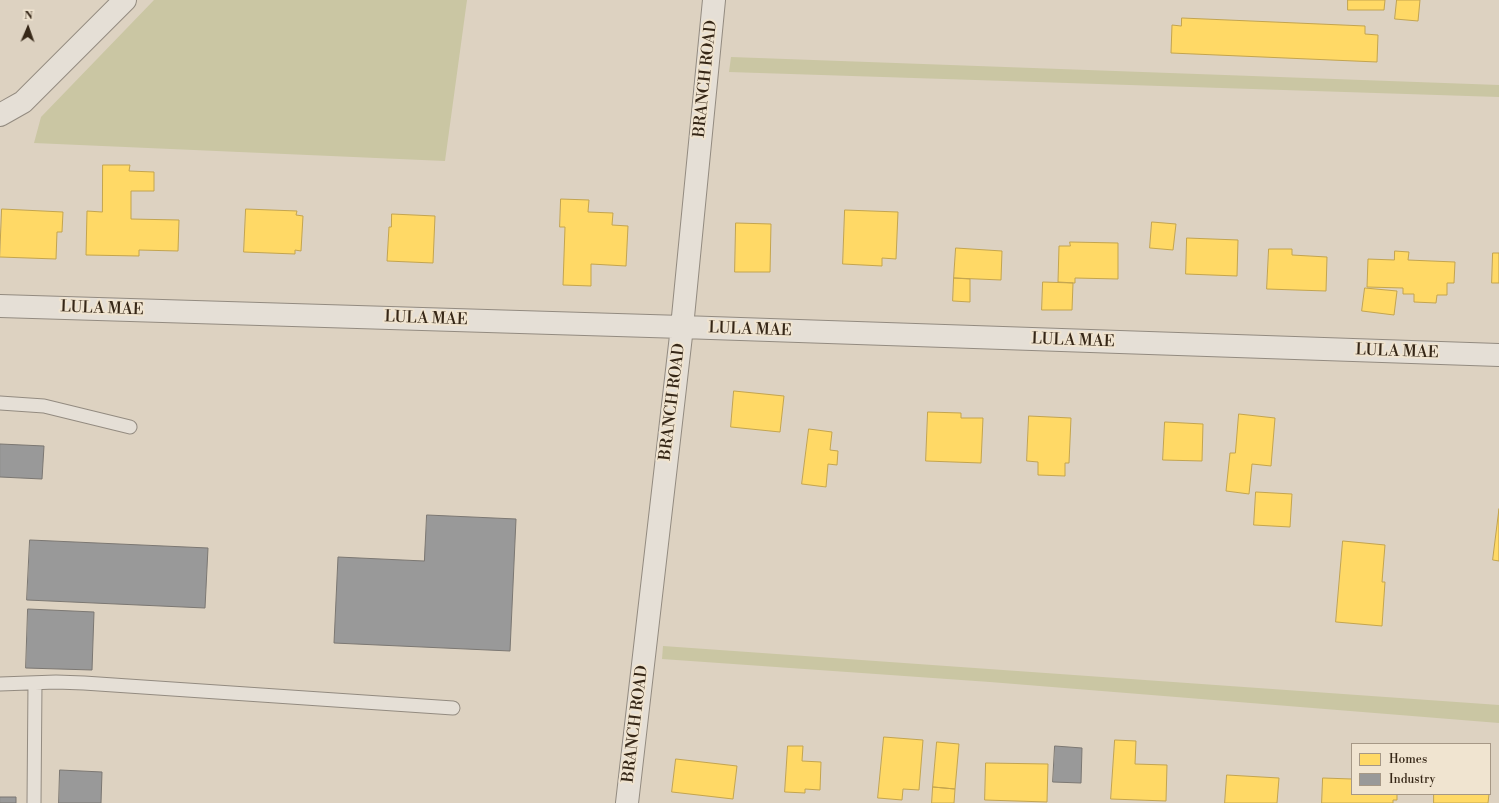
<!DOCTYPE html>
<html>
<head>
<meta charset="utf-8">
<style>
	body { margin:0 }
	#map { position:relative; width:1499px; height:803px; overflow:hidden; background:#ddd2c1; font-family:"Libre Bodoni",serif }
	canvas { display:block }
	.legend { position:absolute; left:1351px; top:743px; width:140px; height:52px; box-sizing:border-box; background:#f0e4d0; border:1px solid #a69886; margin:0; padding:5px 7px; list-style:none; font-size:12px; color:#362717 }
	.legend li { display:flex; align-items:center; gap:8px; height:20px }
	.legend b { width:20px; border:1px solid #a69886 }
	.north { position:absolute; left:8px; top:8px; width:40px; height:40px; -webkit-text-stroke:3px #f0e4d0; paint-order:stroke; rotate:2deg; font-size:11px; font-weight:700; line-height:16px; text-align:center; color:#362717 }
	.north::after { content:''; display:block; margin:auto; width:14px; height:18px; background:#362717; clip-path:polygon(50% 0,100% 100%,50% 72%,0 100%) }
</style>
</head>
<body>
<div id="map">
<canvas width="1499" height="803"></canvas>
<ul class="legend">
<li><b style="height:11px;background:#ffd966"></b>Homes</li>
<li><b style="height:11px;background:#999"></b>Industry</li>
</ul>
<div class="north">N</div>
</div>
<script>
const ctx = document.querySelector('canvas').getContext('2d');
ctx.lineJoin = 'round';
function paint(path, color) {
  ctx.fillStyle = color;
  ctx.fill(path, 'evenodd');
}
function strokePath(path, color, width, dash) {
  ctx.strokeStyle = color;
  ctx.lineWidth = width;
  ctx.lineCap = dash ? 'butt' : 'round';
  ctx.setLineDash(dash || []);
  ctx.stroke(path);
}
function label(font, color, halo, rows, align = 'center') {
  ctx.font = font + ' "Libre Bodoni",serif';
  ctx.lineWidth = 4;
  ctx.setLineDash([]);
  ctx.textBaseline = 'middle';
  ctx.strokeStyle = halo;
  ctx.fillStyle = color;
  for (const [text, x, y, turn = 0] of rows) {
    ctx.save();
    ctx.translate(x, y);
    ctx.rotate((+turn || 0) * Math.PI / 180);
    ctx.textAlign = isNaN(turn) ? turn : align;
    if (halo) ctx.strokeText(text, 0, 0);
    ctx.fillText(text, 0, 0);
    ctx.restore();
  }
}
paint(new Path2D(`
	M 154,0 L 467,0 L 445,161 L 34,143 L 41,117 Z
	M 731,57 L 1499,85 L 1499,97 L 729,72 Z
	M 663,646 L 1499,705 L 1499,723 L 990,682 L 662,659 Z`), '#cac6a3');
const homes = new Path2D(`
	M 1348,0 L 1385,0 L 1384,10 L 1348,10 Z
	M 1397,0 L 1420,0 L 1418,21 L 1395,19 Z
	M 1182,18 L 1365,26 L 1365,34 L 1378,35 L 1377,62 L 1171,53 L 1172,25 L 1181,26 Z
	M 103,165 L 130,165 L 129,171 L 154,172 L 154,191 L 131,191 L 131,219 L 179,220 L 178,251 L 139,250 L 139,256 L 86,255 L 87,211 L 102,212 Z
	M 561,199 L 589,200 L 588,212 L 613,213 L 612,225 L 628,226 L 626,266 L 591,264 L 591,286 L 563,285 L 565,227 L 560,227 Z
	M 2,209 L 63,212 L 62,232 L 57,232 L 56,259 L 0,257 Z
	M 246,209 L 297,211 L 296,215 L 303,216 L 301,251 L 295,250 L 295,254 L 244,252 Z
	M 845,210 L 898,212 L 896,259 L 882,258 L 882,266 L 843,264 Z
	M 392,214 L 435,216 L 433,263 L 387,261 L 389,227 L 391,227 Z
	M 1152,222 L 1176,224 L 1173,250 L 1150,248 Z
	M 736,223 L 771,224 L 770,272 L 735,272 Z
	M 1187,238 L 1238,240 L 1237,276 L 1186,274 Z
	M 1070,242 L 1118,243 L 1118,279 L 1075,278 L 1075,283 L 1058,282 L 1059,246 L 1070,246 Z
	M 956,248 L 1002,251 L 1001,280 L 954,278 Z
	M 1269,249 L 1292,249 L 1292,255 L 1327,257 L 1326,291 L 1267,289 Z
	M 1395,251 L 1409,252 L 1408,260 L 1455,262 L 1454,283 L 1447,283 L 1447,295 L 1437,295 L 1436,303 L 1414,302 L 1414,294 L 1403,294 L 1403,288 L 1367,287 L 1368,259 L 1394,260 Z
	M 1493,253 L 1499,253 L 1499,283 L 1492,283 Z
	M 954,278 L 970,279 L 970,302 L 953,301 Z
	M 1043,282 L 1073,283 L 1072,310 L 1042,310 Z
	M 1365,288 L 1397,291 L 1394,315 L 1362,311 Z
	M 734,391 L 784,396 L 780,432 L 731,427 Z
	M 928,412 L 961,413 L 961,418 L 983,418 L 981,463 L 926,461 Z
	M 1239,414 L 1275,418 L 1271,466 L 1252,464 L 1249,494 L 1226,491 L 1230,453 L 1235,453 Z
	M 1029,416 L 1071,418 L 1069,463 L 1065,463 L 1065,476 L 1038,475 L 1038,462 L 1027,461 Z
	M 1165,422 L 1203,424 L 1202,461 L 1163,460 Z
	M 809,429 L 832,432 L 830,450 L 838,451 L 837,465 L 828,464 L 826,487 L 802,484 Z
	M 1256,492 L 1292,494 L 1290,527 L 1254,525 Z
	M 1499,509 L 1499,561 L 1493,560 Z
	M 1343,541 L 1385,545 L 1382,582 L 1385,582 L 1382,626 L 1336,622 Z
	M 884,737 L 923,740 L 919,790 L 903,789 L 902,800 L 878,798 Z
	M 1115,740 L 1136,741 L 1135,764 L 1167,765 L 1166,801 L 1111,799 Z
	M 937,742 L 959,744 L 955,789 L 933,787 Z
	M 788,746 L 803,746 L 802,761 L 821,762 L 820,790 L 805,789 L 805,793 L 785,792 Z
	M 676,759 L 737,766 L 733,799 L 672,792 Z
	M 986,763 L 1048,764 L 1047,802 L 985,800 Z
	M 1227,775 L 1279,778 L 1277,803 L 1225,803 Z
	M 1323,778 L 1352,779 L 1352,794 L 1397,794 L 1397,800 L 1393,800 L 1393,803 L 1322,803 Z
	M 933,787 L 955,789 L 954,803 L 932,803 Z
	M 1434,794 L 1489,794 L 1488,803 L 1434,803 Z`);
paint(homes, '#ffd966');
strokePath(homes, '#c3a44e', 1);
const industry = new Path2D(`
	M 0,444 L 44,446 L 42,479 L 0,477 Z
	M 427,515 L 516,519 L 510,651 L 334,643 L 338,557 L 424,561 Z
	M 30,540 L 208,548 L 205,608 L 27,600 Z
	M 28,609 L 94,612 L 92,670 L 26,668 Z
	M 1055,746 L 1082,748 L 1081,783 L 1053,782 Z
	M 60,770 L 102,772 L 101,803 L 59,803 Z
	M 0,797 L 16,797 L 16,803 L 0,803 Z`);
paint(industry, '#999');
strokePath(industry, '#7b7772', 1);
const service = new Path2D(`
	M 0,403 L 44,406 L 130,427
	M 0,684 L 56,682 L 84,683 L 453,708
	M 34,803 L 35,683`);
const minor = new Path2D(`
	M 0,115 L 23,102 L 125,0
	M 0,306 L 682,327 L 1499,355
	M 627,803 L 682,327 L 714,0`);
strokePath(service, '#938b80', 15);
strokePath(minor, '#938b80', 24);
strokePath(service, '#e5dfd6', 13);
strokePath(minor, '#e5dfd6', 22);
label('16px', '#362717', '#f0e4d0', [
	["BRANCH ROAD",706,79,-84],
	["LULA MAE",102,309,2],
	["LULA MAE",426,319,2],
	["LULA MAE",750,330,2],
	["LULA MAE",1073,341,2],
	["LULA MAE",1397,352,2],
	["BRANCH ROAD",673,402,-83],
	["BRANCH ROAD",636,724,-83]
]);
</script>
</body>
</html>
